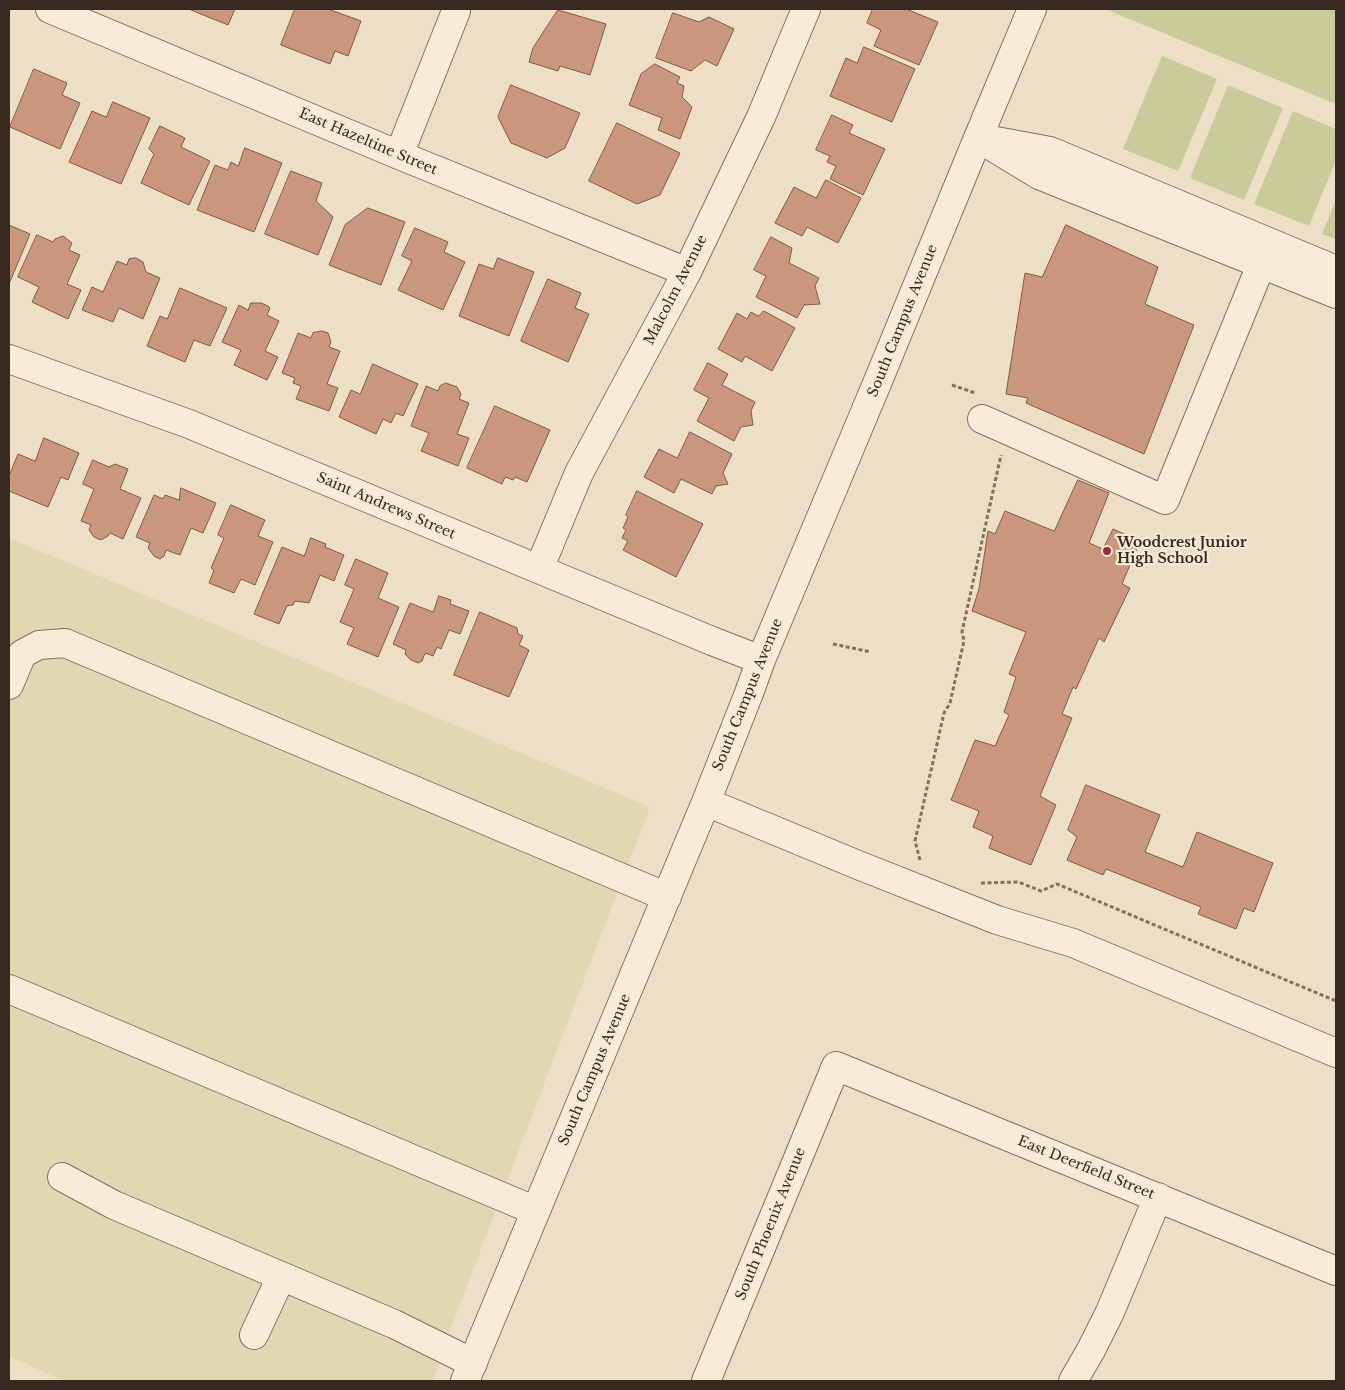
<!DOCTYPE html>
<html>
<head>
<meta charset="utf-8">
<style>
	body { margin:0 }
	#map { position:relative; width:1345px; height:1390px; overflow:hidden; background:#eddec6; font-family:"Libre Baskerville",serif }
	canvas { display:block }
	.frame { position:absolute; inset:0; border:10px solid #38291f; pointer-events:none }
</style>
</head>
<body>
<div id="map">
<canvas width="1345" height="1390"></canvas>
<div class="frame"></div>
</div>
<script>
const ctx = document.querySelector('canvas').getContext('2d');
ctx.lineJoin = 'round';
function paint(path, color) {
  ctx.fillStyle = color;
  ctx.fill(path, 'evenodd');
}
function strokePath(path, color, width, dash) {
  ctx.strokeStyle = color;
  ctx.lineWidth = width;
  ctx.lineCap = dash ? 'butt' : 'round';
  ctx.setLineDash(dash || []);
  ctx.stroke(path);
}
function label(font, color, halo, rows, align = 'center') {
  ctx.font = font + ' "Libre Baskerville",serif';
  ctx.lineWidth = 4.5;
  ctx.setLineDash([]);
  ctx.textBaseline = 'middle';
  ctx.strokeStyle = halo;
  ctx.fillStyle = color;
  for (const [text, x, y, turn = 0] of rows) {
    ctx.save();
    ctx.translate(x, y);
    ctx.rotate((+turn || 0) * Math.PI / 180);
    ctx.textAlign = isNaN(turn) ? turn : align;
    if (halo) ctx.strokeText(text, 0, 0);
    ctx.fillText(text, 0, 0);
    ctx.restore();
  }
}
paint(new Path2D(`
	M 9,538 L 650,807 L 449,1333 L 433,1381 L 64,1381 L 9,1356 Z`), '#e2d7b3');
paint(new Path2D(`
	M 1105,9 L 1336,9 L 1336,104 Z
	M 1162,56 L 1217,79 L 1178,171 L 1123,149 Z
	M 1228,85 L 1283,108 L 1244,200 L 1190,178 Z
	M 1293,111 L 1336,129 L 1336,160 L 1309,226 L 1254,204 Z
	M 1336,200 L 1336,239 L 1322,234 Z`), '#c8cb9a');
const building = new Path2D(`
	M 191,9 L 235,9 L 228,25 L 191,10 Z
	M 295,9 L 328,9 L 361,21 L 348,56 L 335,51 L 330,64 L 281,45 Z
	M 873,9 L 906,9 L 938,22 L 919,65 L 874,46 L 881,30 L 867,23 Z
	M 558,10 L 606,24 L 590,75 L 560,66 L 558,71 L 529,62 L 533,48 Z
	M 673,13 L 699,22 L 709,17 L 734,29 L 717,66 L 705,60 L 691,71 L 656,58 Z
	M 864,47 L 915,69 L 892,122 L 830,96 L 846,58 L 857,63 Z
	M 655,64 L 680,77 L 677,83 L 684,86 L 682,97 L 692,107 L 680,139 L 658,130 L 662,118 L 629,105 L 641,74 Z
	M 34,69 L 67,83 L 62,95 L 80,103 L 60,149 L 10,127 Z
	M 511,85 L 580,113 L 565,148 L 547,158 L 511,143 L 498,117 Z
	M 113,102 L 150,118 L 121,184 L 69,162 L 92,111 L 106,117 Z
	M 832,115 L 853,125 L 849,133 L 885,149 L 863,195 L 830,179 L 836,166 L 827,162 L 830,156 L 816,150 Z
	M 617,123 L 680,153 L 660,195 L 637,204 L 589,181 Z
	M 160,126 L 185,138 L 181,147 L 210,161 L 189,205 L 141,183 L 154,154 L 149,149 Z
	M 245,148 L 282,163 L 254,232 L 197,210 L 215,165 L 228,170 L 231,162 L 238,166 Z
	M 291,171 L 322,183 L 316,201 L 333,217 L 318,255 L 265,234 Z
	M 826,180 L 861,198 L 838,243 L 807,227 L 802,236 L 775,223 L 794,187 L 816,198 Z
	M 368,208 L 405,222 L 381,285 L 329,265 L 345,225 Z
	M 9,225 L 30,234 L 9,284 Z
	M 1066,225 L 1158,267 L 1145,304 L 1194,325 L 1144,454 L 1026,403 L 1028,398 L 1006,394 L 1025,273 L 1042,277 Z
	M 415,228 L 448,242 L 444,252 L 465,262 L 443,310 L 398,290 L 412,261 L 402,256 Z
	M 37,235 L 53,242 L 55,239 L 63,236 L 67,239 L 72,243 L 69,250 L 80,255 L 67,284 L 81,290 L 68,319 L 32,302 L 39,287 L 18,277 Z
	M 771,237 L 792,248 L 789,263 L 819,278 L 815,286 L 820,304 L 804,305 L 797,318 L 756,297 L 766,276 L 754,270 Z
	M 136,258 L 143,262 L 146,272 L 160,278 L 143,319 L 119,308 L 113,322 L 82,310 L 92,287 L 103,292 L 117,261 L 127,265 L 129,259 Z
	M 498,258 L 534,272 L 509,336 L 459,316 L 479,264 L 493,269 Z
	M 548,279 L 581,293 L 575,308 L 589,314 L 568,362 L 521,341 Z
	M 180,288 L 227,308 L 210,346 L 194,340 L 185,362 L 147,346 L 160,316 L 167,319 Z
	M 251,303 L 261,303 L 268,306 L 270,308 L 267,315 L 279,321 L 265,351 L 278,357 L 267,380 L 234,365 L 241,350 L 222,342 L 239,305 L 248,310 Z
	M 764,311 L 795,328 L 772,371 L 745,356 L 742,362 L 718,349 L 737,313 L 747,319 L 751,312 L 758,316 Z
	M 322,331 L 328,333 L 331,342 L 329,347 L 340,351 L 327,384 L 338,388 L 329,411 L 296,399 L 301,386 L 293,383 L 295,378 L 282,373 L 298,333 L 311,338 L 313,333 Z
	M 708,363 L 728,374 L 722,385 L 755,402 L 751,411 L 753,425 L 741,427 L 734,441 L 697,421 L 709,398 L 694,390 Z
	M 373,364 L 418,384 L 403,416 L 396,413 L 391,423 L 383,419 L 376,434 L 339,417 L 351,390 L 360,394 Z
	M 446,383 L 457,387 L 461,394 L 459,399 L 469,403 L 457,434 L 469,438 L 458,466 L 421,451 L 429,433 L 411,426 L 426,386 L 438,391 L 440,386 Z
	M 495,406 L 550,430 L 527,482 L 515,477 L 513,480 L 505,477 L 502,484 L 467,468 Z
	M 690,432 L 732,454 L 723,473 L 728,484 L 716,486 L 712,494 L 681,479 L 674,493 L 644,477 L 659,449 L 677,458 Z
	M 44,438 L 79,453 L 68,480 L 61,477 L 48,507 L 9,491 L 9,476 L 18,454 L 35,461 Z
	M 93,460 L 109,467 L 115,464 L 128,469 L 120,489 L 141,498 L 123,539 L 110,533 L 108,536 L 101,540 L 94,537 L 89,530 L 91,525 L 81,521 L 94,489 L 83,484 Z
	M 1078,480 L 1109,493 L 1089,543 L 1103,549 L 1113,529 L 1140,541 L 1122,584 L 1130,588 L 1104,642 L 1099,638 L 1076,689 L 1073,687 L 1062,714 L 1072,718 L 1040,796 L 1056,805 L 1031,865 L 989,848 L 993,836 L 973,827 L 979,811 L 951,800 L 975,740 L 995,746 L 1009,715 L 1004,712 L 1016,677 L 1009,674 L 1026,632 L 972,611 L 979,589 L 988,531 L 995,534 L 1005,511 L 1054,531 Z
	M 181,488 L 216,503 L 203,533 L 191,528 L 180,555 L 166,550 L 164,556 L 160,559 L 154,556 L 148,548 L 150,543 L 136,537 L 154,495 L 163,499 L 165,495 L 179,500 Z
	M 637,491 L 703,524 L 676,577 L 623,550 L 628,541 L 622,538 L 626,530 L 623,528 L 628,517 L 626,515 Z
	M 231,505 L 265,520 L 258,536 L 273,542 L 255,585 L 241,579 L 234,593 L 209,583 L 214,570 L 211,568 L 224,538 L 218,535 Z
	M 311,538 L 326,544 L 325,547 L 344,555 L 334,581 L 320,575 L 309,603 L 295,601 L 293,605 L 287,606 L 279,624 L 254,614 L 282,547 L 304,556 Z
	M 356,559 L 388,573 L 378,598 L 399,607 L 378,657 L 347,644 L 354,628 L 340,622 L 354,589 L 345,585 Z
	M 439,596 L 451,600 L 450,604 L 469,611 L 460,634 L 449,630 L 441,649 L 437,647 L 433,656 L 425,653 L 422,661 L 418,663 L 411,660 L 405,654 L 406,650 L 393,644 L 410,603 L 433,612 Z
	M 480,612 L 517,628 L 518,634 L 523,636 L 519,645 L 529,650 L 509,697 L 454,675 Z
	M 1086,785 L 1160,815 L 1145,852 L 1183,867 L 1197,832 L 1273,863 L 1254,912 L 1244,908 L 1236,929 L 1198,914 L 1201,907 L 1106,869 L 1103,875 L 1067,860 L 1077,837 L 1068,830 Z`);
paint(building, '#c9977d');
strokePath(building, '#865843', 1);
const minor = new Path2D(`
	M 50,9 L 399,155 L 687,272
	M 978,138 L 1039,175 L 1336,294
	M 996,141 L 1050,151 L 1336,270
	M 399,155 L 456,11
	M 9,359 L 189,424 L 712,641 L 761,660
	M 982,419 L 1165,500 L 1270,243
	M 539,569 L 579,473 L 687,272 L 761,117 L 806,9
	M 9,685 L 22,654 L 39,645 L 65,643 L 667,897
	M 706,802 L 858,865 L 997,920 L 1073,943 L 1336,1053
	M 9,989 L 536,1211
	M 62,1177 L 114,1205 L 394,1324 L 473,1363
	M 254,1335 L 281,1277
	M 465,1381 L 706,802 L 749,693 L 761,660 L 878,381 L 978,138 L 1032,9
	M 706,1381 L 836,1066 L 1336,1271
	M 1073,1381 L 1091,1350 L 1110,1312 L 1158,1197`);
strokePath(minor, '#87705c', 30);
strokePath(new Path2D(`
	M 952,385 L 975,393
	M 833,644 L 871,652
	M 920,860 L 915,841 L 944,713 L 950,703 L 964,641 L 962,632 L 1001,455
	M 981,883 L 1018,882 L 1041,891 L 1057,884 L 1336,1001`), '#87705c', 3, [4, 2.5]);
strokePath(minor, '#f8ecd9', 28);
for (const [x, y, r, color] of [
	[1107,551,5,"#942e37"]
]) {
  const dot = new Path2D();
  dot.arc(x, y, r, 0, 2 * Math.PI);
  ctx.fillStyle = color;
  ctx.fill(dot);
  strokePath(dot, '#f4e9d5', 2);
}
label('14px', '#38291f', '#f4e9d5', [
	["East Hazeltine Street",368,142,23],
	["Malcolm Avenue",676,290,-63],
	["South Campus Avenue",903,321,-68],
	["Saint Andrews Street",386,506,23],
	["South Campus Avenue",748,695,-68],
	["South Campus Avenue",595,1070,-67],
	["East Deerfield Street",1086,1168,22],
	["South Phoenix Avenue",771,1224,-68]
]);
label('bold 14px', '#38291f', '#f4e9d5', [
	["Woodcrest Junior",1117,543],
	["High School",1117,559]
], 'left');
</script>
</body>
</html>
